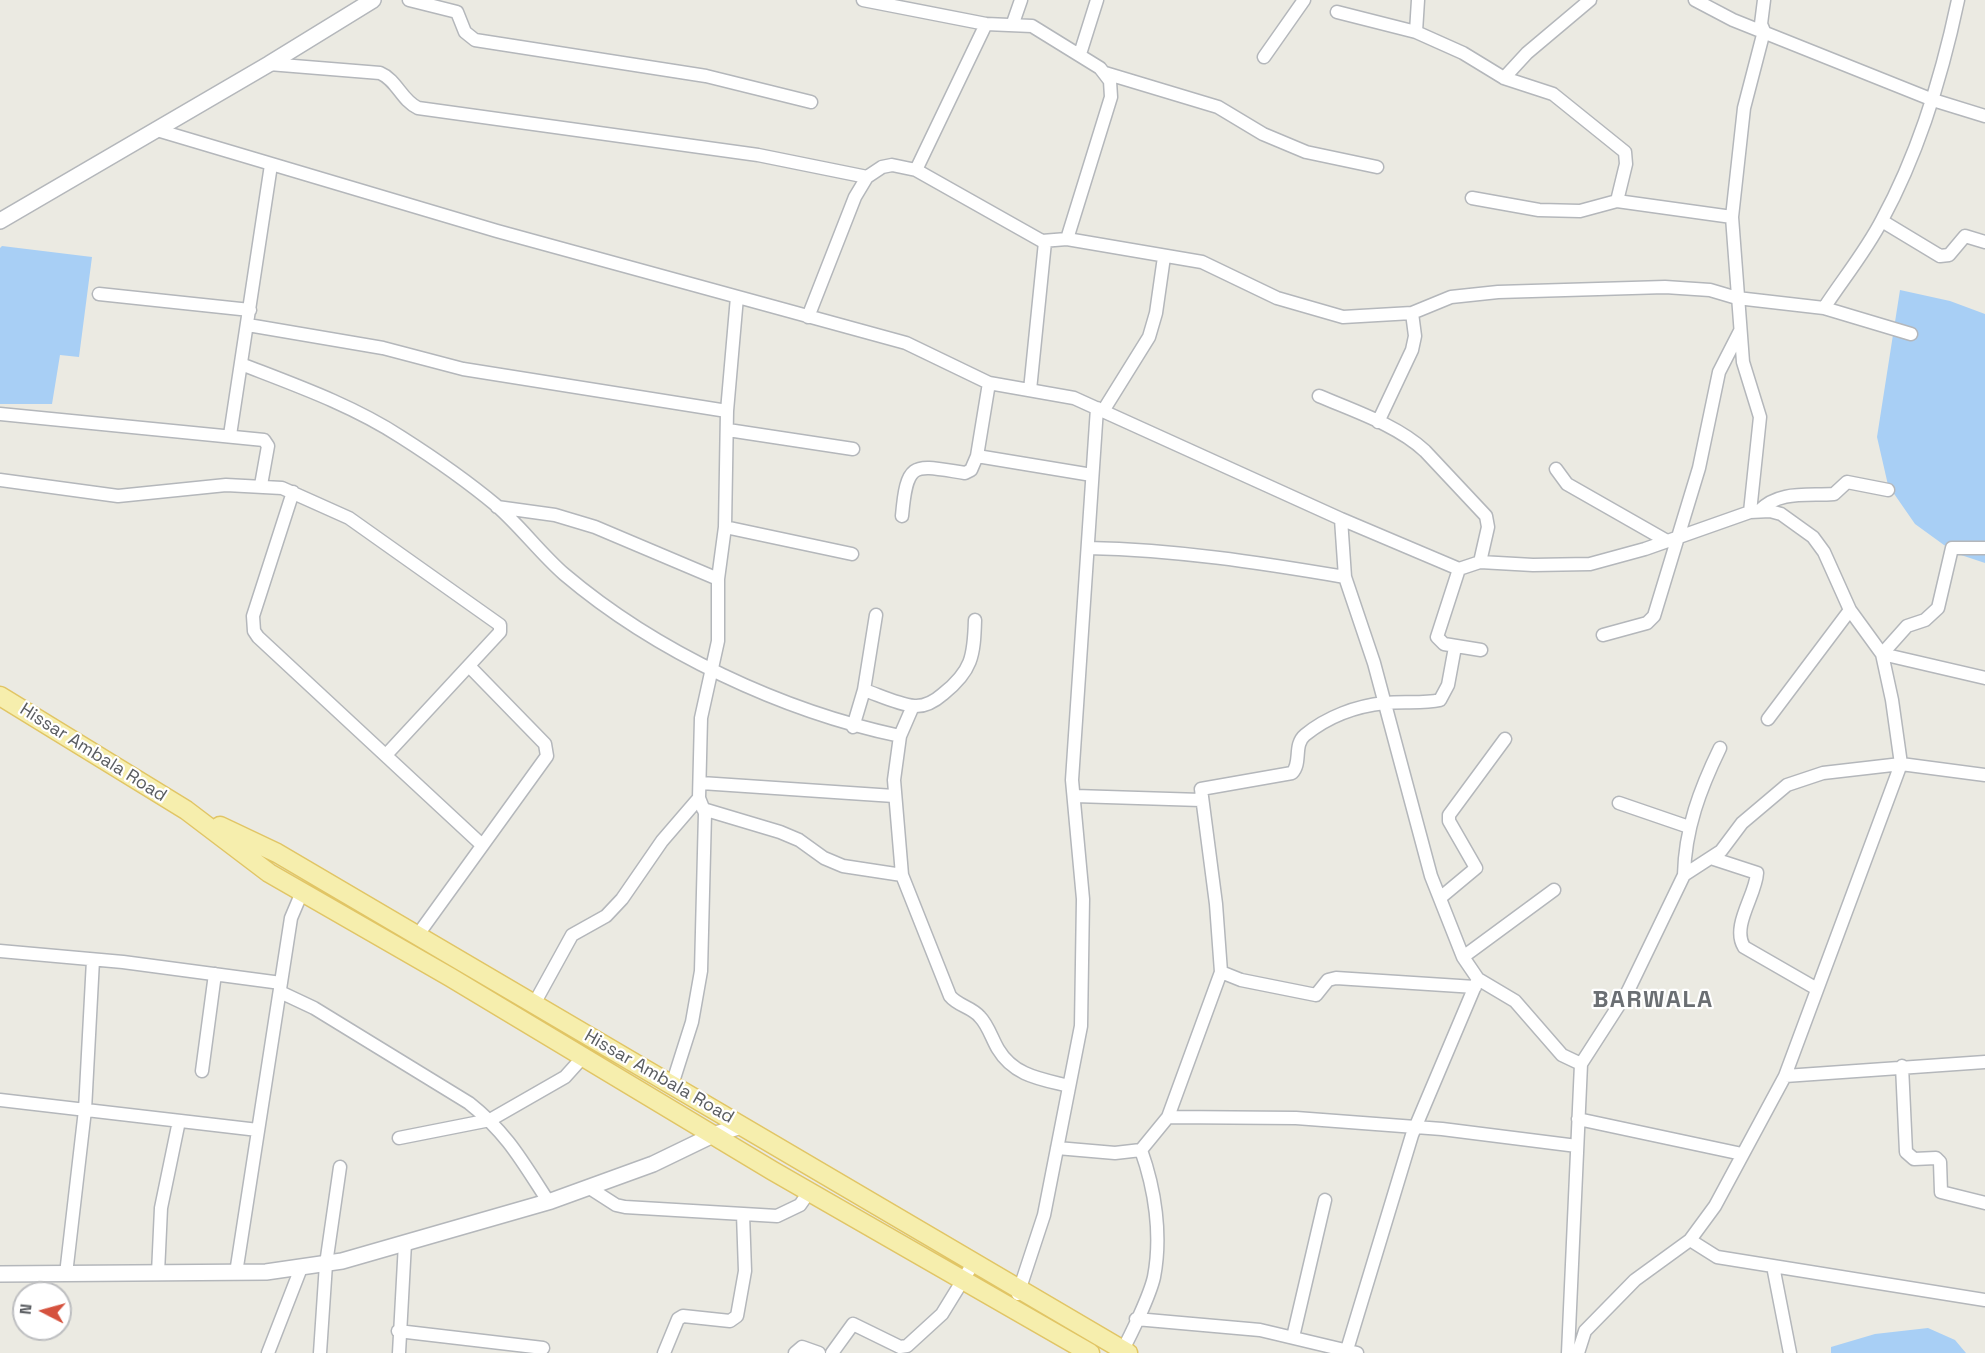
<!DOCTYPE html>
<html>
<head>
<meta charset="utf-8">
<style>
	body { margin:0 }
	#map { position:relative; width:1985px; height:1353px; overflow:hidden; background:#ebeae2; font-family:"Space Grotesk",sans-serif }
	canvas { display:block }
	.north { position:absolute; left:12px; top:1281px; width:60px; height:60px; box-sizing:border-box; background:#fff; border:2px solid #bdbec0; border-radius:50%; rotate:276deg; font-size:16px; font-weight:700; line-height:24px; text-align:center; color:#5a5d61 }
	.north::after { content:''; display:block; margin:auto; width:21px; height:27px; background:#d5523e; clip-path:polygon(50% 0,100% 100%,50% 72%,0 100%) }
</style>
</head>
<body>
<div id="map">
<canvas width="1985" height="1353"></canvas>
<div class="north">N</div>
</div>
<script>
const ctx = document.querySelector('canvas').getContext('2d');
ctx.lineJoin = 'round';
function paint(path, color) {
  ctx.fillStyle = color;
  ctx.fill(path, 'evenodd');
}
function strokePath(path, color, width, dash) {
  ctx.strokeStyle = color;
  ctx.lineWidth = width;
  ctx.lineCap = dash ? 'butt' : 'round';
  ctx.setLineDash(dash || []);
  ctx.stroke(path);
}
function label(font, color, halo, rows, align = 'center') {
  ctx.font = font + ' "Space Grotesk",sans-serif';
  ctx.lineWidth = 4.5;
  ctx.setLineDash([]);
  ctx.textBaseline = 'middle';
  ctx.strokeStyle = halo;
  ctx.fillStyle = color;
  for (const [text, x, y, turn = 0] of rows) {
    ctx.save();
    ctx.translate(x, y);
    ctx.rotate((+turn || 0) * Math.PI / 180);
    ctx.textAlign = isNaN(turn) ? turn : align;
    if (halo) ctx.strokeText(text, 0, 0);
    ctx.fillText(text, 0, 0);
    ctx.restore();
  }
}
paint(new Path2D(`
	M 2,246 L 92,257 L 79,357 L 60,355 L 52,404 L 0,404 L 0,248 Z
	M 1900,290 L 1950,301 L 1985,314 L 1985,563 L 1955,553 L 1915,524 L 1888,485 L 1877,437 Z
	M 1928,1328 L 1955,1340 L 1966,1353 L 1831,1353 L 1831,1347 L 1875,1334 Z`), '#a8cff5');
const minor = new Path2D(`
	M 409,0 L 457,12 L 465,32 L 475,40 L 706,76 L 811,102
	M 863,0 L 986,24 L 1032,26 L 1100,68 L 1110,81 L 1111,97 L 1067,239
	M 1695,0 L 1733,20 L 1933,100 L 1985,116
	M 1337,12 L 1416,32 L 1463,53 L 1504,78 L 1553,94 L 1625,152 L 1626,164 L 1617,201
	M 1013,23 L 1021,0
	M 1416,32 L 1418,0
	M 1080,54 L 1097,0
	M 1264,57 L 1304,0
	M 269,64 L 380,73 C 397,80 401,100 418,108 L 758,155 L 867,177
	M 1105,73 L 1218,107 L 1263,134 L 1306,152 L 1377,167
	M 1504,78 L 1527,53 L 1590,0
	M 157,130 L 497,231 L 906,343 L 989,383 L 1074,398 L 1341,519 L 1459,569 L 1480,562 L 1533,565 L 1590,564 L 1645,549 L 1750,512 L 1770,511 L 1781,514 L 1813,537 L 1824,552 L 1850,610 L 1882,654 L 1892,700 L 1901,764 L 1785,1076 L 1715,1206 L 1690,1240 L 1635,1280 L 1585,1331 L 1578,1353
	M 916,170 L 986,24
	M 1472,198 L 1539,210 L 1580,211 L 1617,201 L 1732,217
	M 1882,221 L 1940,256 L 1949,255 L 1965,236 L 1985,242
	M 99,294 L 250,310
	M 1824,308 C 1843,279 1866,251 1882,220 C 1919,152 1942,76 1958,0
	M 808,317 L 855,197 L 867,177 L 882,167 L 892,165 L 916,170 L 1042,241 L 1067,239 L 1202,262 L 1277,298 L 1343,317 L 1412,313 L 1451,297 L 1498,292 L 1665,287 L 1710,290 L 1737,298 L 1824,308 L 1911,334
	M 248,325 L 383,348 L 463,369 L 727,411
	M 241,364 C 295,385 352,405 401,437 C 434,458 467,481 497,506 C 521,527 540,553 564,574 C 656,652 782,711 900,736
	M 1030,390 L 1045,242
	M 1319,396 C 1354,411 1397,425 1425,451 L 1486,516 L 1488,527 L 1480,562
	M 1103,411 L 1149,337 L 1156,313 L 1164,257
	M 0,414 L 264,440 L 268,446 L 261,485
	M 1378,422 L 1412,350 L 1415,336 L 1412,313
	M 728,430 L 853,449
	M 230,435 L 271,165
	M 977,456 L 1092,475
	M 1556,469 L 1567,484 L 1667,541
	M 0,480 L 118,496 L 226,485 L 282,488 L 349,518 L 500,625 L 500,632 L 386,755
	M 293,492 L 253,616 L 254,631 L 258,637 L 482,845
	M 497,507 L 555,515 L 595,527 L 718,579
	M 1759,511 C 1779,490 1808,496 1834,494 L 1847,482 L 1888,490
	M 1750,512 L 1760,417 L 1743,362 L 1732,217 L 1744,108 L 1764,31 L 1761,24 L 1764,0
	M 902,516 C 907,459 914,465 965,473 L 971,470 L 977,456 L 989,383
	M 1341,519 L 1345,577 L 1374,663 L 1431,876 L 1463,957 L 1478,979 L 1515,1001 L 1562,1055 L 1581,1064
	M 725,527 L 852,554
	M 1088,548 C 1178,550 1256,562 1345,577
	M 1985,548 L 1952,548 L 1938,608 L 1925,620 L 1907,626 L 1882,654 L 1985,678
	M 1459,569 L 1437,637 L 1444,644 L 1481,650
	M 1603,635 L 1647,623 L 1654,616 L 1699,468 L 1719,372 L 1740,331
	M 864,690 C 879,695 897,704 914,706 C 926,707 935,701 943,694 C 972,671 974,656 975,620
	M 913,706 L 900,736 L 894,780 L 902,875 L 950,996 C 958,1006 972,1007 980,1017 C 988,1025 992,1039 998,1049 C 1014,1076 1041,1079 1069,1086
	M 1768,719 L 1850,610
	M 853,727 L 864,690 L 876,615
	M 701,783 L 894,796
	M 1075,796 L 1201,800
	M 1619,803 L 1689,827
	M 703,809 L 780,832 L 799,840 L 824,858 L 843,866 L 902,875
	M 1711,858 L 1757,873 C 1756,895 1731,926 1744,947 L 1817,989
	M 1684,875 C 1685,829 1700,789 1720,748
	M 1440,898 L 1476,868 L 1449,821 L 1449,815 L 1505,739
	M 417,936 L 547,756 L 545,744 L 469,666
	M 0,951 L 123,962 L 281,983
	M 1463,957 L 1554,890
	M 1221,972 L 1241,980 L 1316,995 L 1328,980 L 1336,978 L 1475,987
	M 280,992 L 314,1008 L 469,1103 C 507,1133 522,1161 548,1201
	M 534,1004 L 572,935 L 606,916 L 622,899 L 662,841 L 699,798
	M 1902,1066 L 1906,1152 L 1914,1159 L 1936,1158 L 1940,1162 L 1941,1192 L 1985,1203
	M 202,1071 L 215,974
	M 1785,1076 L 1985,1062
	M 672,1085 L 692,1022 L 701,971 L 705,813 L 699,798 L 701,718 L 718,641 L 718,579 L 725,527 L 727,411 L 737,297
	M 0,1100 L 258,1130
	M 1168,1117 L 1221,972 L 1216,904 L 1201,789 L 1292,773 C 1302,763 1293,745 1305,735 C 1327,717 1356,706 1385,703 C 1403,701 1423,704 1440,700 L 1448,685 L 1455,647
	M 1578,1119 L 1742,1154
	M 399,1138 L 490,1120 L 565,1077 L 583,1057
	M 1057,1148 L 1115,1153 L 1141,1150 L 1168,1117 L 1296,1118 L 1442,1129 L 1577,1146
	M 588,1187 L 616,1205 L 625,1207 L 777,1216 L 800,1205 L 809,1192
	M 1690,1240 L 1717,1257 L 1985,1300
	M 1773,1266 L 1790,1353
	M 158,1273 L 161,1208 L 179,1121
	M 236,1273 L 291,918 L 302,892
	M 66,1274 L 85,1110 L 93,960
	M 1018,1294 L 1044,1215 L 1081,1026 L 1083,899 L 1072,780 L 1097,408
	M 1136,1319 L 1260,1330 L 1357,1353
	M 398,1331 L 543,1348
	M 1293,1337 L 1325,1200
	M 268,1353 L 301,1268
	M 320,1353 L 326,1264 L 340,1167
	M 399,1353 L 405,1243
	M 664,1353 L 678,1319 L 683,1316 L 730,1321 L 737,1316 L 745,1271 L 743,1214
	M 795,1353 L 802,1347 L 819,1353
	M 832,1353 L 853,1324 L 900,1347 L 907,1346 L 942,1314 L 974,1262
	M 1121,1353 C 1131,1335 1150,1295 1154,1277 C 1162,1235 1155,1189 1141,1150
	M 1346,1353 L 1412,1135 L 1478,979
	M 1568,1353 L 1581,1064 L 1628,991 L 1684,875 L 1721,851 L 1742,823 L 1787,785 L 1823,773 L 1901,764 L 1985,775`);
const tertiary = new Path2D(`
	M 0,221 L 269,64 L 373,0
	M 0,1274 L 266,1272 L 342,1261 L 551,1201 L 653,1164 L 713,1135 L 741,1126`);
const primary = new Path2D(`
	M 0,696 L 186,810 L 269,873 L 450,977 L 773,1171 L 1090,1353
	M 220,826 L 277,853 L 1128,1353`);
strokePath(minor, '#b4b7bb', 15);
strokePath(tertiary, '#b4b7bb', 18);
strokePath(primary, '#e1c565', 21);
strokePath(minor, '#fff', 12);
strokePath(tertiary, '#fff', 15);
strokePath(primary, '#f6eead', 18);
label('18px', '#5a5d61', '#fff', [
	["Hissar Ambala Road",93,753,32],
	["Hissar Ambala Road",659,1077,30]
]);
ctx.letterSpacing = '1.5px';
label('bold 24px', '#6b6f73', '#fff', [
	["BARWALA",1653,1000]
]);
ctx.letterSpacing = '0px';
</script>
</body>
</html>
